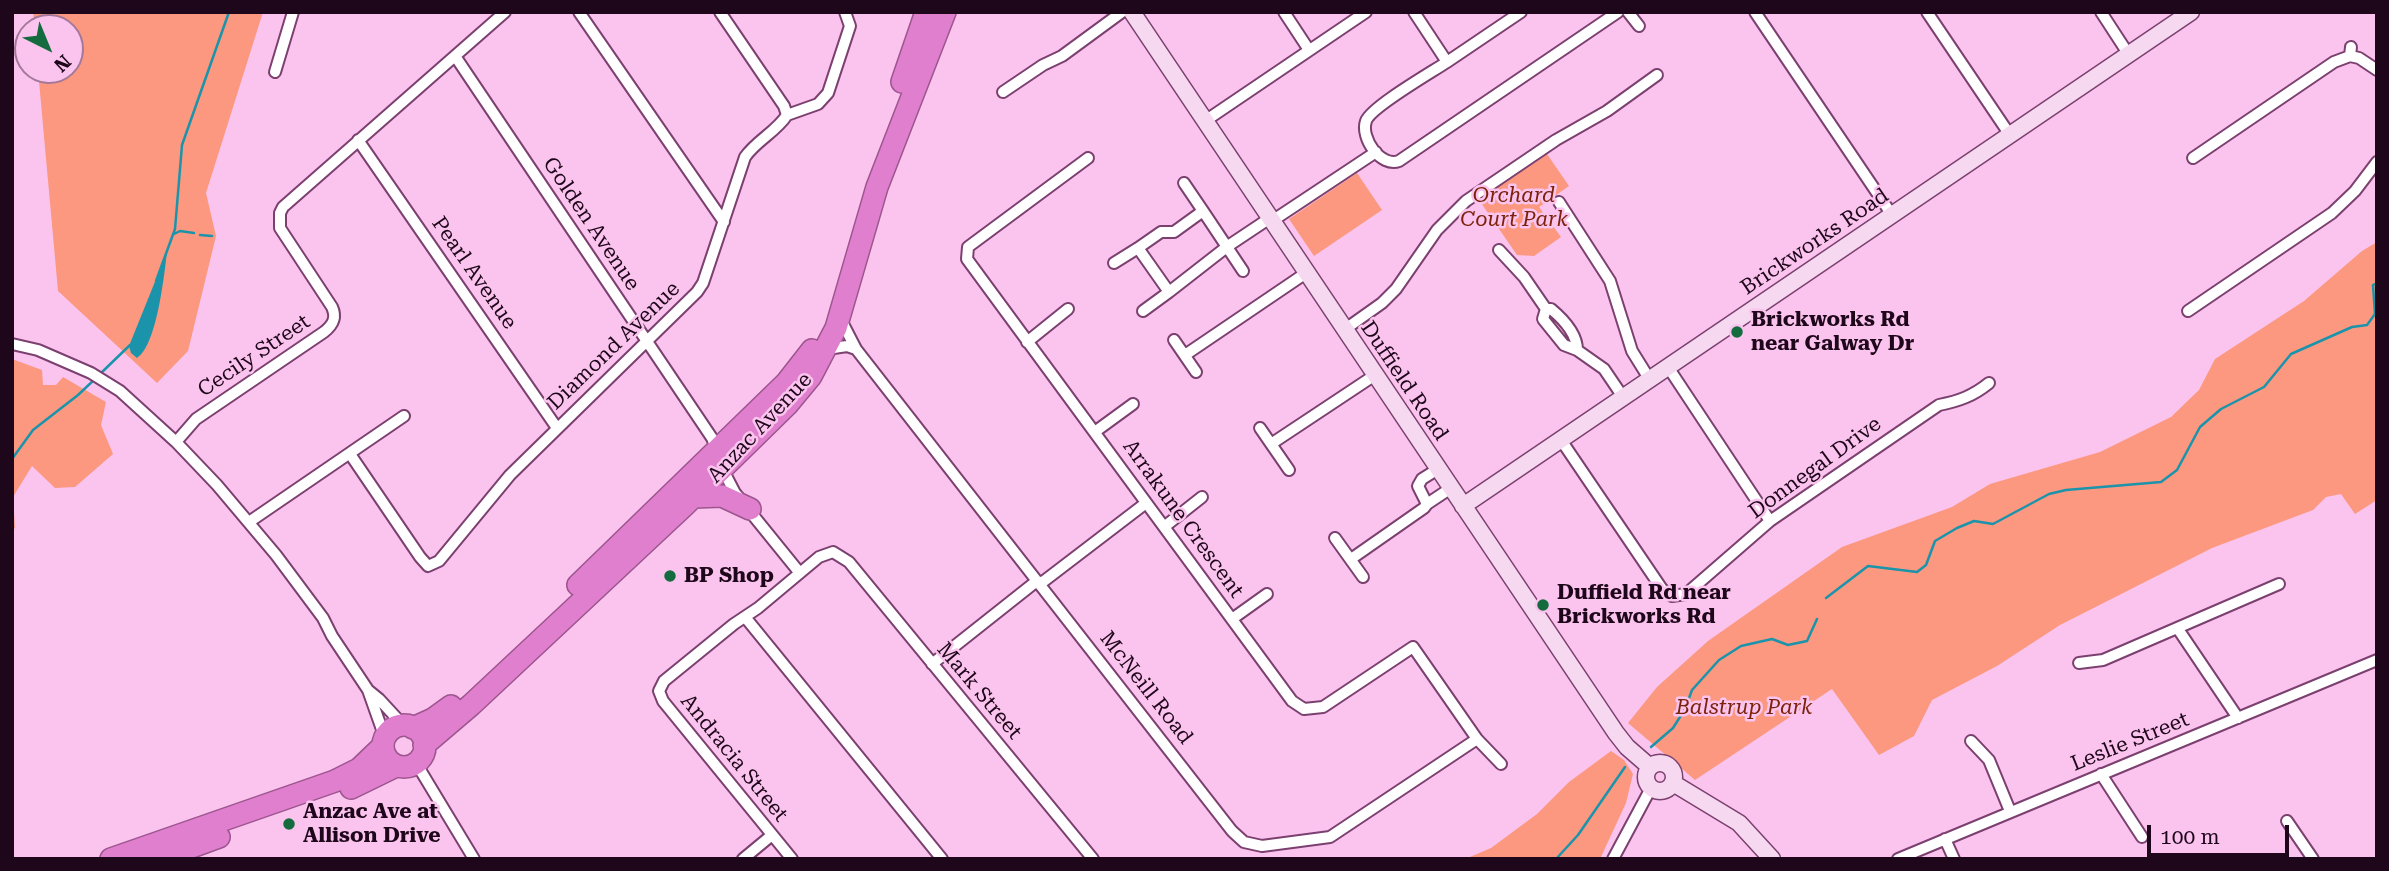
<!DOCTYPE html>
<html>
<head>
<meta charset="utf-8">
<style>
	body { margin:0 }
	#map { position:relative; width:2389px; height:871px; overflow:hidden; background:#fbc4ee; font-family:"Roboto Serif",serif }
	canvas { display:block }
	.frame { position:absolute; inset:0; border:14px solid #1e071a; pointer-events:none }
	.north { position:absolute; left:14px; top:14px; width:70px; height:70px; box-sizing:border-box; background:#fbc4ee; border:2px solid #a37899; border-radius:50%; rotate:137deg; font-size:19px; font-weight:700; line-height:28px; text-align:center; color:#1e071a }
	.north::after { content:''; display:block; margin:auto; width:24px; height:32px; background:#136b3e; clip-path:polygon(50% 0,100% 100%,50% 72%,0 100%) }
	.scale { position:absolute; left:2147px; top:825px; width:142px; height:32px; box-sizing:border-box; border:4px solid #1e071a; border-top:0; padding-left:9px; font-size:21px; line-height:24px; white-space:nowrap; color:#1e071a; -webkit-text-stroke:5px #fbc4ee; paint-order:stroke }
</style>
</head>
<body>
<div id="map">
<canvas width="2389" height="871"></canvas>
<div class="frame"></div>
<div class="north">N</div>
<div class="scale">100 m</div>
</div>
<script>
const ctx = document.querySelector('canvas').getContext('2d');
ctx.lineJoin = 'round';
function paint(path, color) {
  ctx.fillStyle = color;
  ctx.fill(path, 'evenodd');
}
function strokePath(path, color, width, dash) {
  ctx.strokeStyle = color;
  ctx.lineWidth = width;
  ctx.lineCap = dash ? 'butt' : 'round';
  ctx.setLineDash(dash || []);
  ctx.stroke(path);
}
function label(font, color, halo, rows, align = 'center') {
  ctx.font = font + ' "Roboto Serif",serif';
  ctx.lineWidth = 5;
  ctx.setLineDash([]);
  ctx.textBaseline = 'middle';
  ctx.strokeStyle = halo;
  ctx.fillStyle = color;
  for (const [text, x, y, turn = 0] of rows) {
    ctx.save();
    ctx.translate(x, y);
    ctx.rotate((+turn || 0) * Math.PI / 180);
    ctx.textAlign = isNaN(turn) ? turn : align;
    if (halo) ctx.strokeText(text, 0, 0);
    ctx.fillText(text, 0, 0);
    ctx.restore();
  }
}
paint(new Path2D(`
	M 33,12 L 263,12 L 206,193 L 216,236 L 188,351 L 157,383 L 58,291 L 38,70 L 70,70 L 70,28 L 35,28 Z
	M 1547,154 L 1569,186 L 1539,207 L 1561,237 L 1534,256 L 1517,255 L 1479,200 Z
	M 1357,173 L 1382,210 L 1314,256 L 1289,219 Z
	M 2377,242 L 2377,500 L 2355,514 L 2341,494 L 2326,497 L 2313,510 L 2212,548 L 2060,625 L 1997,666 L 1932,700 L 1914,736 L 1879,755 L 1832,689 L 1695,780 L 1628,723 L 1657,687 L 1708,641 L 1842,547 L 1952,507 L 1990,484 L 2100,452 L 2171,417 L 2199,390 L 2215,359 L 2304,301 L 2362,251 Z
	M 12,359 L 42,370 L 43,385 L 56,385 L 63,377 L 106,402 L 101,425 L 113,454 L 75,487 L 55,488 L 32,466 L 13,497 L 15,528 L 12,530 Z
	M 1611,751 L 1624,760 L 1633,774 L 1626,803 L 1600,859 L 1465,859 L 1491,848 L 1537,814 L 1569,782 Z`), '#fb987f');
paint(new Path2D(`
	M 167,252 C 164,276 157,345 137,358 L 131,353 L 129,346 Z`), '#1b94ab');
strokePath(new Path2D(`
	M 174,234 L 180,231 L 194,233
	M 200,235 L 212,236
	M 156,281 L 175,229 L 182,145 L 229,12
	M 100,374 L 130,345
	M 12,459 L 33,430 L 78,395 L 95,379
	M 1826,598 L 1868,566 L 1917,572 L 1926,565 L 1935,541 L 1957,528 L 1974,521 L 1993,524 L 2049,494 L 2066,490 L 2161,482 L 2177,470 L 2200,427 L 2221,409 L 2264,387 L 2291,354 L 2352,327 L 2367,325 L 2375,314 L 2373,285 L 2377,283
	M 1651,747 L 1673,728 L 1685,709 L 1692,690 L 1719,660 L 1741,646 L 1772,639 L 1788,645 L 1807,641 L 1817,619
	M 1556,859 L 1578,835 L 1625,767`), '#1b94ab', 2.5);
const street = new Path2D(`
	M 579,12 L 724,222
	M 1284,12 L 1309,50
	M 1414,12 L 1447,62 L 1521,12
	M 1628,12 L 1639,26
	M 1755,12 L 1892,215
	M 1927,12 L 2010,135
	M 2101,12 L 2129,55
	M 2351,47 L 2350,56 L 2359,58 L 2377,70
	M 455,56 L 712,438 L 718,453
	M 1447,62 C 1432,72 1371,107 1366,121 C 1360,138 1381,168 1399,161 L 1618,12
	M 275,72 L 293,12
	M 1003,92 L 1043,65 L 1062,56 L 1122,12
	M 787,115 L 818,104 L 828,93 L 850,26 L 845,12
	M 1205,121 L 1366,12
	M 358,140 L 557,428
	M 1088,158 L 968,247 L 967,259 L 1292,701 L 1304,709 L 1323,707 L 1413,647 L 1477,739 L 1501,764
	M 2193,158 L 2334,62 L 2350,56
	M 1184,183 L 1203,211
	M 1559,202 L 1610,281 L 1632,351 L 1650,380
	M 1272,221 L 1376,152
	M 1499,250 L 1524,277 L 1546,309 L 1551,309 C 1563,319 1577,334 1577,350
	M 1114,263 L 1138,248
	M 1243,271 L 1203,211 L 1174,232 L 1161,232 L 1138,248 L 1169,292 L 1228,246 L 1270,218
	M 1546,309 L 1543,319 L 1564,345 L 1577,350 L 1604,369 L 1623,397
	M 1143,311 L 1169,292
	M 2188,311 L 2332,213 L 2355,191 L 2377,162
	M 841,320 L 856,349 L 1232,831 L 1244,842 L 1262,846 L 1330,837 L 1477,739
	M 1344,330 L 1382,303 L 1396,289 L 1437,230 L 1466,201 L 1556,140 L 1607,111 L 1657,75
	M 1174,340 L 1196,372
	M 1027,342 L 1068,309
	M 12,344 L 38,350 L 91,373 L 120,391 L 176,442 L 217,485 L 276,555 L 323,618 L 332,636 L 368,690 L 379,699 L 403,725
	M 827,349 L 847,346 L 856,349
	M 1185,355 L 1306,273
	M 1668,367 L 1770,521
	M 1260,428 L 1289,470
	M 1096,431 L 1133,404
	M 1561,440 L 1662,589 L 1672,596 L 1686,594 L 1770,521 L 1939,405 C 1959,401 1973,396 1989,383
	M 176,442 L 196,419 L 324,332 C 333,325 337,318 332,307 L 280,228 L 280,213 L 283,207 L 505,12
	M 1271,444 L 1375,375
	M 350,454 L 420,557 L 428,566 L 439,561 L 510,475 L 697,292 L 703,283 L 745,157 C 757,140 776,132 787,115 L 784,106 L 720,12
	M 722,468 L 735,493 L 799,572
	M 1427,504 L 1451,488
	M 249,522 L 404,416
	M 1164,527 L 1202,497
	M 1335,538 L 1363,577
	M 1351,559 L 1424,508 L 1427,504 L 1418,486 L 1422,479 L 1438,469
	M 745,617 L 942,859
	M 1232,619 L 1267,594
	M 2178,629 L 2238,718
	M 2079,663 L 2103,660 L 2279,584
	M 932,664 L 1033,584 L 1044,581 L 1146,503
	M 368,690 L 385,738
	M 1971,741 L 1989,760 L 2010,811
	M 416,763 L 474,859
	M 2101,774 L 2142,837
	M 2287,821 L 2313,859
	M 1945,839 L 1954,859
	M 743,859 L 772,835
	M 792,859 L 663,701 L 659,691 L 664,681 L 734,624 L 758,608 L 819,557 L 833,552 L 849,562 L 1093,859
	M 1613,859 L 1651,788
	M 1898,859 L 2377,660`);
const secondary = new Path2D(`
	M 1132,12 L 1616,733 L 1627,747 L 1650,767
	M 1463,506 L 2191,12
	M1646 777a14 14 0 1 1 28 0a14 14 0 1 1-28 0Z
	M 1673,783 L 1739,823 L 1772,859`);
const highway = new Path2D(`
	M 902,82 L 926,12
	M 694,497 L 722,496 L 750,509
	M 578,585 L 787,382 L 812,350
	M383 746a21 21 0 1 1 42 0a21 21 0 1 1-42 0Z
	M 413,728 L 433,719 L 451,706
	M 424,745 L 471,705 L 686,504 L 787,405 L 811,376 L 836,328 L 877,187 L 945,12
	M 351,788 L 396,766
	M 111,859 L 335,781 L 359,769 L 383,746
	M 159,859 L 219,837`);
strokePath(street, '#7b406f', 14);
strokePath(secondary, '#7b406f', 19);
strokePath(highway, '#9c558e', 24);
strokePath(street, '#fff', 10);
strokePath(secondary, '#f6d9f0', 16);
strokePath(highway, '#e07fcd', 21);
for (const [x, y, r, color] of [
	[1737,332,7,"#136b3e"],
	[670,576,7,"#136b3e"],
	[1543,605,7,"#136b3e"],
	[289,824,7,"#136b3e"]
]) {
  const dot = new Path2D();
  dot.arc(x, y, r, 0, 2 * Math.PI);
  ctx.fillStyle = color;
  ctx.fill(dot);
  strokePath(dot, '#fbc4ee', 2.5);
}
label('italic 21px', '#7b220a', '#fbc4ee', [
	["Orchard",1514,196],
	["Court Park",1514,220],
	["Balstrup Park",1744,708]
]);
label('21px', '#1e071a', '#fbc4ee', [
	["Golden Avenue",591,224,56],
	["Brickworks Road",1815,242,-34],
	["Pearl Avenue",474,273,55],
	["Diamond Avenue",614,346,-44],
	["Cecily Street",254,356,-34],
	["Duffield Road",1404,381,56],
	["Anzac Avenue",760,428,-47],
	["Donnegal Drive",1815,468,-36],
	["Arrakune Crescent",1183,519,54],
	["McNeill Road",1146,688,52],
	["Mark Street",979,691,50],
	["Leslie Street",2130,742,-22],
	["Andracia Street",734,758,51]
]);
label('bold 21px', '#1e071a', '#fbc4ee', [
	["Brickworks Rd",1751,320],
	["near Galway Dr",1751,344],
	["BP Shop",684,576],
	["Duffield Rd near",1557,593],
	["Brickworks Rd",1557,617],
	["Anzac Ave at",303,812],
	["Allison Drive",303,836]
], 'left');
</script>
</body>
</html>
